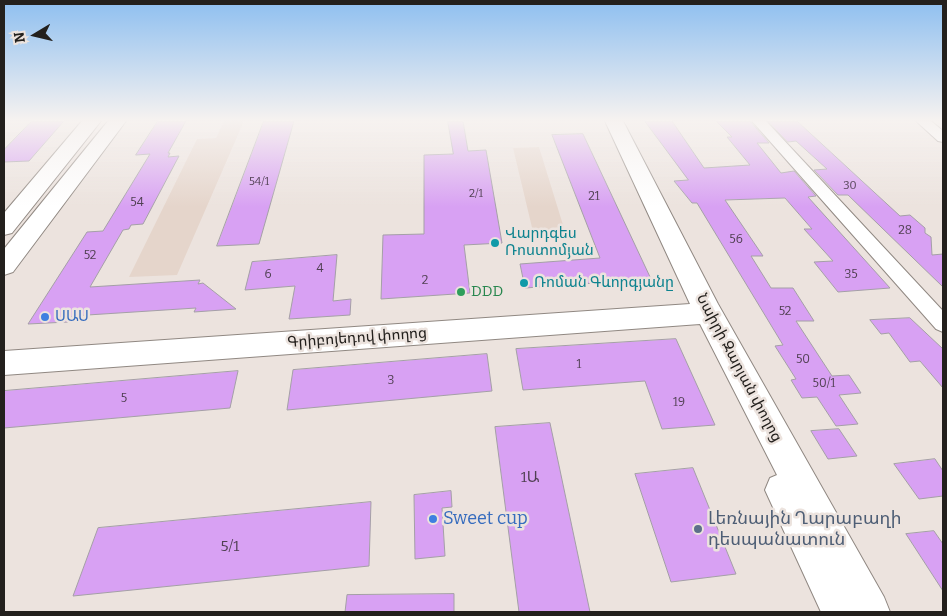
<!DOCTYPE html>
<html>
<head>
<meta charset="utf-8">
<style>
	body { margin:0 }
	#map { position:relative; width:947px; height:616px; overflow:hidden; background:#ece3de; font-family:Bitter,serif }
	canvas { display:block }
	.frame { position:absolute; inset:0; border:5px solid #23201d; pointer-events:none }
	.north { position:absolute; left:10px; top:10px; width:50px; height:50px; -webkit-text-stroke:4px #ece3de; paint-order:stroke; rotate:261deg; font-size:14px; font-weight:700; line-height:20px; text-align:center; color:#23201d }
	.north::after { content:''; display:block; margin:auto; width:18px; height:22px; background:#23201d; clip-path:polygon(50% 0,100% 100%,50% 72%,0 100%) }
</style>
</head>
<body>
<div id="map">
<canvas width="947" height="616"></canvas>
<div class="frame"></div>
<div class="north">N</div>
</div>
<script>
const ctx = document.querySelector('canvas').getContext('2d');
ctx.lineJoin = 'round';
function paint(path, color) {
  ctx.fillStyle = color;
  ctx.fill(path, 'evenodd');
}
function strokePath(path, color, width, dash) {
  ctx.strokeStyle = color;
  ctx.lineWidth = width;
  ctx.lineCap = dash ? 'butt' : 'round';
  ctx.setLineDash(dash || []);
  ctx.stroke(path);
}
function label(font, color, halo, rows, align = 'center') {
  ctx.font = font + ' Bitter,"Noto Sans Armenian",serif';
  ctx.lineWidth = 5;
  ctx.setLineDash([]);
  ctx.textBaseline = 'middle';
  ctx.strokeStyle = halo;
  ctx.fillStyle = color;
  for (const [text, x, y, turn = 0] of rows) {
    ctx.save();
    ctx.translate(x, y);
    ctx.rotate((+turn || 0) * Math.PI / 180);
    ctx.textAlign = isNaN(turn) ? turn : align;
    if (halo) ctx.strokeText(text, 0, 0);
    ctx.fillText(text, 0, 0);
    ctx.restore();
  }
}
paint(new Path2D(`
	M 224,121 L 244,121 L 177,275 L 129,277 L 197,139 L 216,138 Z
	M 539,147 L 567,238 L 535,240 L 513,148 Z`), '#e5d5cb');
const building = new Path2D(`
	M 32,121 L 64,121 L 29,161 L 4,162 L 4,150 Z
	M 158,121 L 186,121 L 168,153 L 170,153 L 168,157 L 179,156 L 143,224 L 131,225 L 129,229 L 123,230 L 90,287 L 200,280 L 198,284 L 203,283 L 236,309 L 194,312 L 196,308 L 72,316 L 68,322 L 28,324 L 87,232 L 103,231 L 150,154 L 136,155 Z
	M 264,121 L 294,121 L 259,244 L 217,246 Z
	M 448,121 L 463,121 L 468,151 L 486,150 L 502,243 L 464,245 L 470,293 L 381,299 L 383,235 L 424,234 L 424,155 L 453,154 Z
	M 645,121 L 672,121 L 704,168 L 750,165 L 727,137 L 732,137 L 716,121 L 750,121 L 769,143 L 757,143 L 781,173 L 794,171 L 816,196 L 808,197 L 890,288 L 838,292 L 814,262 L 833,261 L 804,229 L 812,229 L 785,198 L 725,200 L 763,256 L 751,256 L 771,288 L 793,288 L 814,321 L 796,321 L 832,376 L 849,375 L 861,393 L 839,395 L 858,424 L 836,426 L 817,397 L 802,398 L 791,380 L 796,379 L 775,346 L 783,345 L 697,203 L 692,203 L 674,181 L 688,180 Z
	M 768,121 L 797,121 L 900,216 L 910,215 L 925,228 L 925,233 L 931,237 L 932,255 L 943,254 L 943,287 L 848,195 L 838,195 L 814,170 L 827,169 L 796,141 L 788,142 Z
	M 583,134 L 651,279 L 525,288 L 520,264 L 600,258 L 552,135 Z
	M 337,255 L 333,301 L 351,299 L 350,315 L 289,319 L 295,286 L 245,290 L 252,262 Z
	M 910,318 L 943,349 L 943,388 L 920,361 L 910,362 L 889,333 L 881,334 L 870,320 Z
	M 676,339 L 715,425 L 662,429 L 645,381 L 523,390 L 516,349 Z
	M 487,354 L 492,391 L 287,410 L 293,370 Z
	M 238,371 L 230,408 L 4,428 L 4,391 Z
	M 550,423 L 590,612 L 519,612 L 495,427 Z
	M 839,429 L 857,456 L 828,459 L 811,431 Z
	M 935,459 L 943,471 L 943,496 L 919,499 L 894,464 Z
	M 693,468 L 736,574 L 671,582 L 635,474 Z
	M 451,491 L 452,507 L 442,508 L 445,556 L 415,559 L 414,495 Z
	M 371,502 L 369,566 L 73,596 L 98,528 Z
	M 934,531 L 943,544 L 943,591 L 906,534 Z
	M 454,594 L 454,612 L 345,612 L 347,595 Z`);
paint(building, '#d8a1f3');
strokePath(building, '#a49fa6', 1);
const street = new Path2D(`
	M 752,121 L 766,121 L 943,311 L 943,332 L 936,329 Z
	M 916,121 L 931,121 L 943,131 L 943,142 L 938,141 Z`);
const secondary = new Path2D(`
	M 605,121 L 623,121 L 718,304 L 884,597 L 890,612 L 821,612 L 765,490 L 770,478 L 777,475 L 700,324 L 4,375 L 4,351 L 690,304 Z`);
const primary = new Path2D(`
	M 82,121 L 101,121 L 12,233 L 4,235 L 4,213 Z
	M 108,121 L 126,121 L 13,272 L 4,275 L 4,249 Z`);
strokePath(street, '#908882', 2);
strokePath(secondary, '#908882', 2);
strokePath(primary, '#908882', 2);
paint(street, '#fff');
paint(secondary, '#fff');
paint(primary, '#fff');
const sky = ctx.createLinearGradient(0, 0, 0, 207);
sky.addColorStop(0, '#8ebff0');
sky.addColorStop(0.58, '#f6f2f0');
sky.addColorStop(1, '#f6f2f000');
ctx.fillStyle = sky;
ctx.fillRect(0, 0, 947, 207);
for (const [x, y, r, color] of [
	[495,243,5,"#0f9aa8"],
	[524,283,5,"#0f9aa8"],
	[461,292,5,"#2e9e5b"],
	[45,317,5,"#3f7fe0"],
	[433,519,5,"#3f7fe0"],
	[698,529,5,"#5c6f8a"]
]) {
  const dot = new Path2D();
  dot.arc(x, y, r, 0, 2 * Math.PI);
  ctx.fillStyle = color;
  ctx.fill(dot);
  strokePath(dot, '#ece3de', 2);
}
label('11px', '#504052', null, [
	["54/1",259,182],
	["30",850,186],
	["2/1",476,194]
]);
label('12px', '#504052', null, [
	["21",594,197],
	["54",137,203],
	["28",905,231],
	["56",736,240],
	["52",90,256],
	["4",320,269],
	["6",268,275],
	["35",851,275],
	["2",425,281],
	["52",785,312],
	["50",803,360],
	["1",579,365],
	["3",391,381],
	["50/1",824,384],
	["5",124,399],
	["19",679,403]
]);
label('15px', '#0d838f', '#ece3de', [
	["Վարդգես",505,234],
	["Ռոստոմյան",505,251],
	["Ռոման Գևորգյանը",534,283]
], 'left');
label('15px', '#27864d', '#ece3de', [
	["DDD",471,292]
], 'left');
label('15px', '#366cbe', '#ece3de', [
	["ՍԱՍ",55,317]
], 'left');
label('15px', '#23201d', '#ece3de', [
	["Գրիբոյեդով փողոց",357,338,-4],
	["Նաիրի Զարյան փողոց",739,368,62]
]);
label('15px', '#504052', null, [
	["1Ա",530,478],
	["5/1",230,547]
]);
label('18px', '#366cbe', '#ece3de', [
	["Sweet cup",443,519]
], 'left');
label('18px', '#4e5e75', '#ece3de', [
	["Լեռնային Ղարաբաղի",708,519],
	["դեսպանատուն",708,540]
], 'left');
</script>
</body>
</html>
